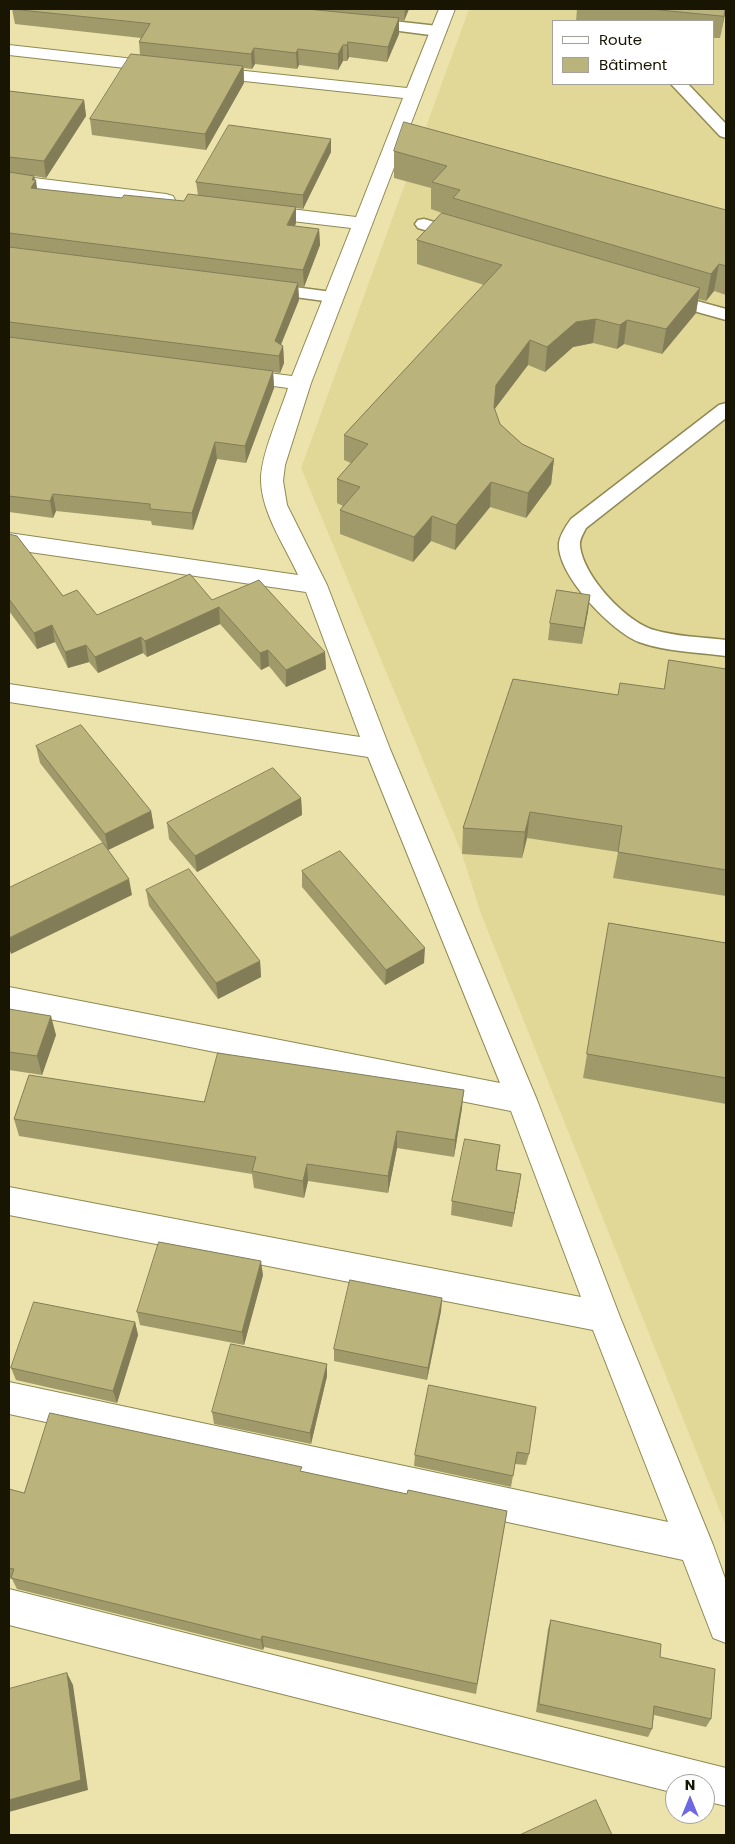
<!DOCTYPE html>
<html>
<head>
<meta charset="utf-8">
<style>
	body { margin:0 }
	#map { position:relative; width:735px; height:1844px; overflow:hidden; background:#ebe3ab; font-family:Poppins,sans-serif }
	canvas { display:block }
	.frame { position:absolute; inset:0; border:10px solid #181502; pointer-events:none }
	.legend { position:absolute; left:552px; top:20px; width:162px; height:65px; box-sizing:border-box; background:#fff; border:1px solid #a3a19a; margin:0; padding:6px 9px; list-style:none; font-size:15px; color:#181502 }
	.legend li { display:flex; align-items:center; gap:10px; height:25px }
	.legend b { width:25px; border:1px solid #a3a19a }
	.north { position:absolute; left:665px; top:1774px; width:50px; height:50px; box-sizing:border-box; background:#fff; border:1px solid #a3a19a; border-radius:50%; rotate:0deg; font-size:14px; font-weight:700; line-height:20px; text-align:center; color:#181502 }
	.north::after { content:''; display:block; margin:auto; width:18px; height:22px; background:#6e68e2; clip-path:polygon(50% 0,100% 100%,50% 72%,0 100%) }
</style>
</head>
<body>
<div id="map">
<canvas width="735" height="1844"></canvas>
<div class="frame"></div>
<ul class="legend">
<li><b style="height:6px;background:#fff"></b>Route</li>
<li><b style="height:14px;background:#bab37c"></b>Bâtiment</li>
</ul>
<div class="north">N</div>
</div>
<script>
const ctx = document.querySelector('canvas').getContext('2d');
ctx.lineJoin = 'round';
function paint(path, color) {
  ctx.fillStyle = color;
  ctx.fill(path, 'evenodd');
}
function strokePath(path, color, width, dash) {
  ctx.strokeStyle = color;
  ctx.lineWidth = width;
  ctx.lineCap = dash ? 'butt' : 'round';
  ctx.setLineDash(dash || []);
  ctx.stroke(path);
}
paint(new Path2D(`
	M 469,9 L 726,9 L 726,1526 L 481,914 L 462,854 L 301,468 ZM 554,21 L 714,21 L 714,84 L 554,84 Z`), '#e1d898');
const lane = new Path2D(`
	M 366,18 L 438,26 L 446,31 L 438,36 L 361,26 L 358,23 Z
	M 671,84 L 688,84 L 726,124 L 726,138 L 720,136 Z
	M 424,219 L 469,232 L 472,236 L 469,240 L 463,241 L 418,228 L 415,224 L 418,220 Z
	M 264,283 L 332,292 L 338,293 L 341,297 L 338,301 L 332,302 L 258,292 L 255,288 L 258,284 Z
	M 664,292 L 726,309 L 726,320 L 658,301 L 655,297 L 658,293 Z
	M 726,403 L 726,418 L 586,528 C 583,534 579,540 580,546 C 583,576 626,622 654,630 C 677,637 702,637 726,640 L 726,656 C 698,652 666,652 639,642 C 612,632 556,574 559,543 C 560,535 566,526 571,519 L 719,405 Z`);
const street = new Path2D(`
	M 439,9 L 455,9 L 311,383 L 285,465 L 283,481 L 287,505 L 327,585 L 390,749 L 537,1100 L 620,1317 L 713,1545 L 726,1581 L 726,1643 L 713,1638 L 683,1560 L 9,1414 L 9,1382 L 668,1522 L 593,1330 L 9,1215 L 9,1187 L 581,1297 L 511,1111 L 9,1011 L 9,987 L 500,1083 L 368,757 L 9,702 L 9,684 L 360,737 L 306,592 L 9,549 L 9,533 L 298,575 C 285,546 262,514 261,481 C 260,457 280,413 288,388 L 237,381 L 230,380 L 226,375 L 230,370 L 237,369 L 292,376 L 351,228 L 258,217 L 251,215 L 248,211 L 251,207 L 258,205 L 356,217 L 403,98 L 207,77 L 201,76 L 198,72 L 201,68 L 207,67 L 407,88 Z
	M 9,45 L 161,62 L 167,63 L 170,67 L 167,71 L 161,72 L 9,55 Z
	M 9,175 L 166,194 L 173,196 L 175,200 L 173,204 L 166,206 L 9,187 Z
	M 9,1589 L 726,1768 L 726,1806 L 705,1801 L 705,1784 L 675,1784 L 675,1793 L 9,1625 Z`);
strokePath(lane, '#908953', 3);
strokePath(street, '#908953', 2);
paint(lane, '#fff');
paint(street, '#fff');
paint(new Path2D(`
	M 12,9 L 409,9 L 404,21 L 399,20 L 399,34 L 387,62 L 349,57 L 347,61 L 343,61 L 338,70 L 299,65 L 297,69 L 255,64 L 252,69 L 244,68 L 244,83 L 206,150 L 92,135 L 90,119 L 140,55 L 139,42 L 141,38 L 15,24 Z
	M 577,9 L 726,9 L 720,38 L 714,38 L 714,21 L 576,21 Z
	M 9,91 L 84,100 L 86,116 L 46,178 L 34,176 L 37,189 L 122,198 L 184,201 L 198,195 L 196,182 L 331,152 L 303,209 L 296,208 L 296,223 L 295,226 L 319,229 L 320,245 L 304,287 L 298,286 L 299,300 L 281,345 L 283,346 L 284,363 L 280,373 L 273,372 L 274,388 L 246,463 L 217,459 L 193,530 L 152,525 L 151,521 L 56,511 L 53,518 L 9,512 Z
	M 394,151 L 726,210 L 726,295 L 714,291 L 706,301 L 698,299 L 696,313 L 662,354 L 624,344 L 617,349 L 593,343 L 573,347 L 545,372 L 528,365 L 494,409 L 500,424 L 522,444 L 554,459 L 551,484 L 526,518 L 490,507 L 455,550 L 431,541 L 413,562 L 340,534 L 340,510 L 343,506 L 337,503 L 337,479 L 351,463 L 344,460 L 344,435 L 484,285 L 417,264 L 417,240 L 442,213 L 431,209 L 431,188 L 394,178 Z
	M 9,534 L 63,596 L 97,615 L 212,600 L 325,652 L 326,669 L 286,687 L 269,666 L 261,670 L 220,624 L 147,657 L 143,653 L 98,673 L 89,662 L 68,668 L 55,642 L 37,649 L 9,611 Z
	M 590,595 L 582,644 L 548,640 L 550,623 Z
	M 669,660 L 726,669 L 726,896 L 613,878 L 618,852 L 527,838 L 522,858 L 462,854 L 463,828 L 618,695 L 664,689 Z
	M 36,746 L 151,811 L 154,828 L 108,850 L 40,763 Z
	M 301,798 L 302,815 L 197,872 L 169,839 L 167,823 Z
	M 302,871 L 424,963 L 385,985 L 302,887 Z
	M 146,890 L 260,961 L 261,977 L 218,999 L 149,906 Z
	M 609,923 L 726,943 L 726,1104 L 583,1078 Z
	M 9,1009 L 56,1035 L 42,1075 L 9,1070 Z
	M 204,1102 L 462,1108 L 454,1157 L 397,1148 L 388,1193 L 308,1181 L 304,1198 L 254,1188 L 252,1174 L 19,1136 L 14,1119 Z
	M 500,1145 L 497,1170 L 519,1188 L 512,1227 L 451,1215 L 452,1201 Z
	M 263,1275 L 244,1345 L 140,1325 L 137,1312 Z
	M 442,1298 L 441,1311 L 427,1380 L 334,1361 L 334,1349 Z
	M 135,1322 L 138,1335 L 117,1403 L 16,1380 L 11,1368 Z
	M 327,1364 L 327,1376 L 311,1444 L 214,1424 L 212,1412 Z
	M 429,1385 L 529,1454 L 526,1465 L 515,1464 L 511,1487 L 414,1466 L 415,1455 Z
	M 302,1472 L 407,1494 L 507,1511 L 476,1694 L 264,1647 L 263,1650 L 17,1589 L 12,1579 L 9,1578 L 9,1489 L 24,1493 Z
	M 551,1620 L 660,1657 L 711,1719 L 706,1727 L 654,1715 L 652,1729 L 648,1737 L 536,1712 L 548,1629 Z`), '#a09a6b');
paint(new Path2D(`
	M 405,9 L 409,9 L 404,21 Z
	M 725,9 L 726,9 L 720,38 L 724,16 Z
	M 399,18 L 399,34 L 387,62 L 388,47 Z
	M 348,42 L 349,57 L 347,61 L 347,45 Z
	M 343,45 L 343,61 L 338,70 L 338,54 Z
	M 254,48 L 255,64 L 252,69 L 251,54 Z
	M 298,49 L 299,65 L 297,69 L 296,53 Z
	M 243,66 L 244,83 L 206,150 L 205,134 Z
	M 84,100 L 86,116 L 46,178 L 44,161 Z
	M 331,139 L 331,152 L 303,209 L 303,195 Z
	M 34,176 L 35,181 L 36,180 L 38,197 L 31,188 L 32,180 Z
	M 296,207 L 296,223 L 287,241 L 287,225 Z
	M 319,229 L 320,245 L 304,287 L 303,270 Z
	M 719,264 L 714,291 L 706,301 L 711,274 Z
	M 298,283 L 299,300 L 276,356 L 275,341 Z
	M 700,288 L 696,313 L 662,354 L 666,329 Z
	M 596,319 L 593,343 L 573,347 L 545,372 L 547,347 L 576,322 Z
	M 627,320 L 624,344 L 617,349 L 620,325 Z
	M 530,340 L 528,365 L 494,410 L 492,432 L 496,385 Z
	M 283,346 L 284,363 L 280,373 L 279,356 Z
	M 273,371 L 274,388 L 246,463 L 245,446 Z
	M 215,442 L 217,459 L 193,530 L 192,513 Z
	M 554,459 L 551,484 L 526,518 L 528,493 Z
	M 491,482 L 490,507 L 455,550 L 456,525 Z
	M 53,494 L 56,511 L 53,518 L 50,501 Z
	M 432,516 L 431,541 L 413,562 L 414,537 Z
	M 590,595 L 588,612 L 582,644 L 584,628 Z
	M 219,607 L 220,624 L 147,657 L 145,641 Z
	M 52,625 L 55,642 L 37,649 L 34,633 Z
	M 141,637 L 143,653 L 98,673 L 95,657 Z
	M 86,645 L 89,662 L 68,668 L 65,652 Z
	M 268,650 L 269,666 L 261,670 L 260,653 Z
	M 325,652 L 326,669 L 286,687 L 286,670 Z
	M 301,798 L 302,815 L 197,872 L 195,856 Z
	M 151,811 L 154,828 L 108,850 L 105,834 Z
	M 530,812 L 527,838 L 522,858 L 525,832 Z
	M 129,879 L 132,895 L 11,954 L 9,948 L 9,938 Z
	M 425,948 L 424,963 L 385,985 L 386,970 Z
	M 260,961 L 261,977 L 218,999 L 216,983 Z
	M 51,1016 L 56,1035 L 42,1075 L 37,1056 Z
	M 464,1090 L 462,1108 L 454,1157 L 455,1140 Z
	M 397,1131 L 397,1148 L 388,1193 L 388,1176 Z
	M 307,1164 L 308,1181 L 304,1198 L 303,1181 Z
	M 521,1174 L 519,1188 L 512,1227 L 514,1213 Z
	M 261,1261 L 263,1275 L 244,1345 L 242,1332 Z
	M 442,1298 L 441,1311 L 427,1380 L 428,1368 Z
	M 135,1322 L 138,1335 L 117,1403 L 113,1391 Z
	M 327,1364 L 327,1376 L 311,1444 L 310,1433 Z
	M 262,1636 L 264,1647 L 263,1650 L 261,1640 Z
	M 67,1673 L 73,1685 L 88,1790 L 9,1812 L 9,1800 Z`), '#827d57');
const building = new Path2D(`
	M 12,9 L 307,9 L 399,18 L 388,47 L 348,42 L 347,45 L 343,45 L 338,54 L 298,49 L 296,53 L 254,48 L 251,54 L 139,42 L 150,24 Z
	M 650,9 L 725,9 L 724,16 Z
	M 131,54 L 243,66 L 205,134 L 90,119 Z
	M 9,91 L 84,100 L 44,161 L 9,157 Z
	M 404,122 L 726,210 L 726,266 L 719,264 L 711,274 L 453,198 L 460,190 L 432,182 L 447,166 L 394,151 Z
	M 229,125 L 331,139 L 303,195 L 196,182 Z
	M 9,172 L 34,176 L 32,180 L 36,180 L 31,188 L 122,198 L 124,195 L 184,201 L 188,194 L 296,207 L 287,225 L 319,229 L 303,270 L 9,233 Z
	M 442,213 L 700,288 L 666,329 L 627,320 L 620,325 L 596,319 L 576,322 L 547,347 L 530,340 L 496,385 L 494,407 L 500,424 L 522,444 L 554,459 L 528,493 L 491,482 L 456,525 L 432,516 L 414,537 L 340,510 L 360,487 L 337,479 L 368,444 L 344,435 L 502,265 L 417,240 Z
	M 9,247 L 298,283 L 275,341 L 283,346 L 279,356 L 9,322 Z
	M 9,337 L 273,371 L 245,446 L 215,442 L 192,513 L 150,509 L 150,504 L 53,494 L 50,501 L 9,496 Z
	M 9,534 L 17,536 L 63,596 L 77,590 L 97,615 L 190,574 L 212,600 L 259,580 L 325,652 L 286,670 L 268,650 L 260,653 L 219,607 L 145,641 L 141,637 L 95,657 L 86,645 L 65,652 L 52,625 L 34,633 L 9,599 Z
	M 557,590 L 590,595 L 584,628 L 550,623 Z
	M 669,660 L 726,669 L 726,870 L 618,852 L 622,826 L 530,812 L 525,832 L 463,828 L 513,679 L 618,695 L 620,683 L 664,689 Z
	M 81,725 L 151,811 L 105,834 L 36,746 Z
	M 273,768 L 301,798 L 195,856 L 167,823 Z
	M 103,843 L 129,879 L 9,938 L 9,888 Z
	M 340,851 L 425,948 L 386,970 L 302,871 Z
	M 189,869 L 260,961 L 216,983 L 146,890 Z
	M 609,923 L 726,943 L 726,1078 L 587,1054 Z
	M 9,1009 L 51,1016 L 37,1056 L 9,1052 Z
	M 218,1053 L 464,1090 L 455,1140 L 397,1131 L 388,1176 L 307,1164 L 303,1181 L 252,1171 L 256,1157 L 14,1119 L 29,1075 L 204,1102 Z
	M 465,1139 L 500,1145 L 496,1170 L 521,1174 L 514,1213 L 452,1201 Z
	M 159,1242 L 261,1261 L 242,1332 L 137,1312 Z
	M 350,1280 L 442,1298 L 428,1368 L 334,1349 Z
	M 34,1302 L 135,1322 L 113,1391 L 11,1368 Z
	M 231,1344 L 327,1364 L 310,1433 L 212,1412 Z
	M 429,1385 L 536,1407 L 529,1454 L 517,1452 L 513,1476 L 415,1455 Z
	M 50,1413 L 302,1467 L 300,1471 L 407,1494 L 408,1490 L 507,1511 L 477,1684 L 262,1636 L 261,1640 L 11,1578 L 14,1569 L 9,1568 L 9,1489 L 24,1493 Z
	M 551,1620 L 661,1644 L 660,1657 L 715,1669 L 711,1719 L 654,1706 L 652,1729 L 539,1704 Z
	M 67,1673 L 81,1780 L 9,1800 L 9,1689 Z
	M 596,1800 L 612,1835 L 520,1835 Z`);
paint(building, '#bab37c');
strokePath(building, '#827d57', 1);
</script>
</body>
</html>
